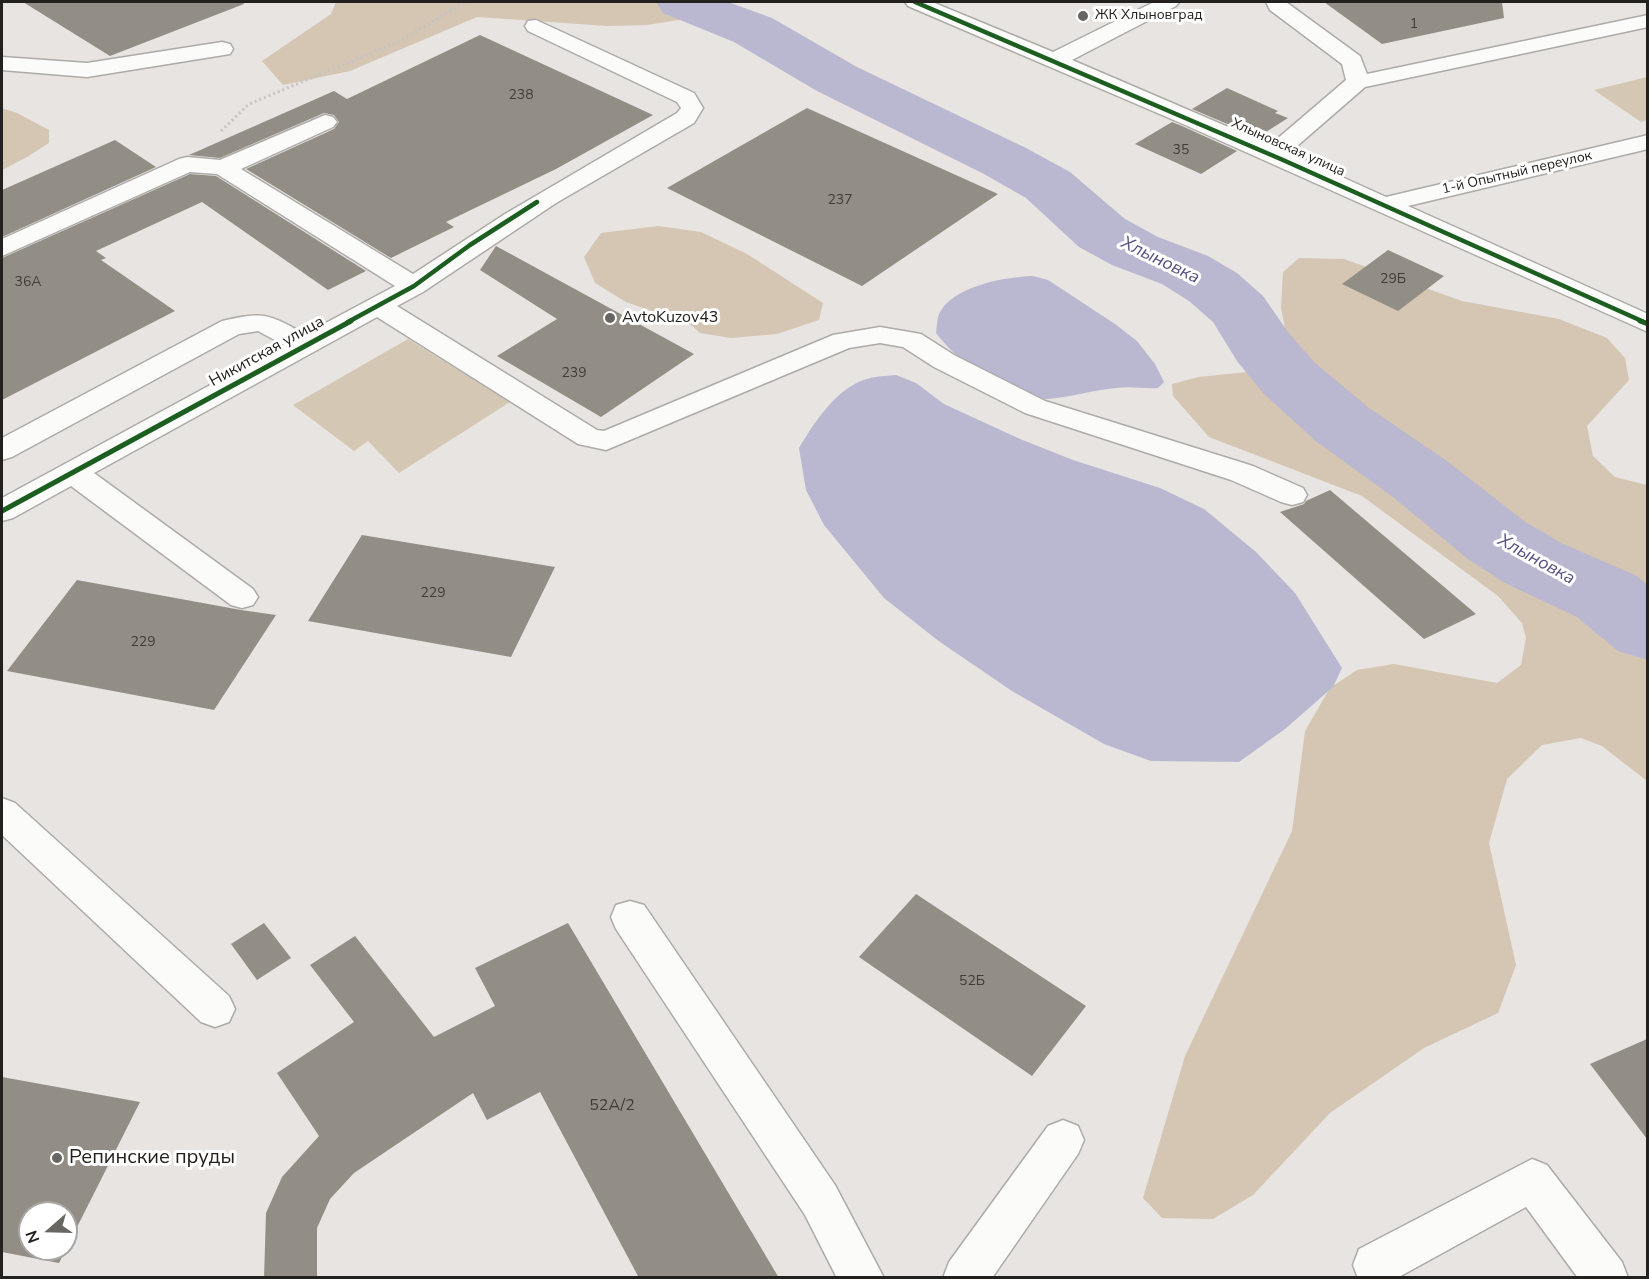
<!DOCTYPE html>
<html>
<head>
<meta charset="utf-8">
<style>
	body { margin:0 }
	#map { position:relative; width:1649px; height:1279px; overflow:hidden; background:#e7e4e1; font-family:"Nunito Sans",sans-serif }
	canvas { display:block }
	.frame { position:absolute; inset:0; border:3px solid #23211e; pointer-events:none }
	.north { position:absolute; left:18px; top:1201px; width:60px; height:60px; box-sizing:border-box; background:#fff; border:2px solid #a7a6a5; border-radius:50%; rotate:250deg; font-size:16px; font-weight:700; line-height:24px; text-align:center; color:#23211e }
	.north::after { content:''; display:block; margin:auto; width:21px; height:27px; background:#686562; clip-path:polygon(50% 0,100% 100%,50% 72%,0 100%) }
</style>
</head>
<body>
<div id="map">
<canvas width="1649" height="1279"></canvas>
<div class="frame"></div>
<div class="north">N</div>
</div>
<script>
const ctx = document.querySelector('canvas').getContext('2d');
ctx.lineJoin = 'round';
function paint(path, color) {
  ctx.fillStyle = color;
  ctx.fill(path, 'evenodd');
}
function strokePath(path, color, width, dash) {
  ctx.strokeStyle = color;
  ctx.lineWidth = width;
  ctx.lineCap = dash ? 'butt' : 'round';
  ctx.setLineDash(dash || []);
  ctx.stroke(path);
}
function label(font, color, halo, rows, align = 'center') {
  ctx.font = font + ' "Nunito Sans",sans-serif';
  ctx.lineWidth = 6;
  ctx.setLineDash([]);
  ctx.textBaseline = 'middle';
  ctx.strokeStyle = halo;
  ctx.fillStyle = color;
  for (const [text, x, y, turn = 0] of rows) {
    ctx.save();
    ctx.translate(x, y);
    ctx.rotate((+turn || 0) * Math.PI / 180);
    ctx.textAlign = isNaN(turn) ? turn : align;
    if (halo) ctx.strokeText(text, 0, 0);
    ctx.fillText(text, 0, 0);
    ctx.restore();
  }
}
paint(new Path2D(`
	M 1647,77 L 1647,120 L 1641,122 L 1594,90 Z
	M 408,339 L 510,402 L 399,473 L 368,441 L 354,451 L 293,405 Z`), '#d4c7b4');
paint(new Path2D(`
	M 336,2 L 729,2 L 697,17 L 647,25 L 608,26 L 477,17 L 350,71 L 283,85 L 262,61 L 331,14 Z
	M 2,108 L 17,113 L 49,130 L 49,143 L 27,157 L 2,170 Z
	M 658,226 L 701,232 L 747,254 L 823,303 L 819,320 L 777,334 L 731,338 L 700,333 L 691,325 L 626,302 L 595,283 L 584,257 L 601,233 Z
	M 1299,258 L 1344,259 L 1462,301 L 1559,319 L 1607,338 L 1625,358 L 1629,380 L 1587,426 L 1593,456 L 1615,477 L 1647,485 L 1647,781 L 1602,746 L 1581,738 L 1542,745 L 1507,779 L 1489,843 L 1516,965 L 1498,1013 L 1424,1048 L 1330,1113 L 1253,1195 L 1213,1219 L 1162,1218 L 1143,1198 L 1185,1056 L 1292,831 L 1305,731 L 1330,688 L 1357,670 L 1394,664 L 1497,683 L 1521,665 L 1526,638 L 1522,623 L 1498,596 L 1362,496 L 1209,437 L 1173,396 L 1172,384 L 1199,377 L 1247,372 L 1285,355 L 1289,347 L 1281,308 L 1283,272 Z`), '#d4c6b2');
paint(new Path2D(`
	M 1033,276 L 1048,280 L 1115,324 L 1137,341 L 1155,364 L 1164,382 L 1158,388 C 1144,389 1131,386 1116,388 C 1094,390 1071,397 1048,399 C 1009,400 958,363 936,333 C 937,327 937,319 939,314 C 952,286 1005,277 1033,276 Z
	M 896,375 L 916,383 L 944,404 L 1020,439 L 1073,460 L 1160,488 L 1204,509 L 1256,552 L 1295,593 L 1342,668 L 1333,687 L 1285,729 L 1239,762 L 1151,761 L 1104,744 L 1012,691 L 940,642 L 884,598 L 824,525 L 806,490 L 799,448 C 814,423 837,387 867,379 C 876,376 886,376 896,375 Z`), '#bab7d0');
paint(new Path2D(`
	M 656,2 L 728,2 L 772,18 L 857,67 L 1026,148 L 1070,172 L 1125,219 L 1158,237 L 1208,256 L 1237,273 L 1263,296 L 1288,332 L 1314,362 L 1369,408 L 1447,461 L 1524,521 L 1561,543 L 1635,575 L 1648,585 L 1648,660 L 1618,651 L 1577,617 L 1505,583 L 1468,559 L 1393,497 L 1317,442 L 1264,394 L 1237,361 L 1213,322 L 1189,301 L 1162,284 L 1112,265 L 1079,247 L 1026,198 L 984,174 L 817,91 L 734,42 L 663,13 Z`), '#bab7d0');
paint(new Path2D(`
	M 23,2 L 243,2 L 244,4 L 110,56 Z
	M 1324,2 L 1502,2 L 1504,18 L 1382,44 Z
	M 480,35 L 653,115 L 556,169 L 446,222 L 454,227 L 391,258 L 246,169 L 334,129 L 339,122 L 334,115 L 324,113 L 220,158 L 189,155 L 334,91 L 347,99 Z
	M 1227,88 L 1278,111 L 1275,113 L 1288,118 L 1258,137 L 1192,109 Z
	M 807,108 L 998,194 L 862,286 L 667,188 Z
	M 1172,122 L 1182,126 L 1237,151 L 1201,174 L 1135,144 Z
	M 115,140 L 156,167 L 2,237 L 2,190 Z
	M 190,174 L 216,176 L 366,271 L 328,290 L 202,202 L 96,251 L 106,258 L 101,260 L 175,311 L 2,400 L 2,258 Z
	M 496,246 L 694,354 L 601,417 L 497,356 L 557,319 L 480,270 Z
	M 1388,250 L 1444,276 L 1398,311 L 1342,284 Z
	M 1330,490 L 1476,614 L 1424,639 L 1280,512 L 1304,504 L 1306,501 Z
	M 362,535 L 555,567 L 511,657 L 308,621 Z
	M 77,580 L 241,610 L 276,615 L 214,710 L 7,671 Z
	M 916,894 L 1086,1006 L 1032,1076 L 859,957 Z
	M 264,923 L 291,958 L 257,980 L 231,944 Z
	M 568,923 L 779,1278 L 639,1278 L 540,1092 L 487,1120 L 473,1093 L 354,1173 L 330,1199 L 317,1228 L 317,1278 L 264,1278 L 266,1213 L 282,1177 L 319,1136 L 277,1073 L 354,1022 L 310,965 L 355,936 L 434,1037 L 495,1006 L 475,968 Z
	M 1647,1039 L 1647,1139 L 1590,1064 Z
	M 2,1077 L 140,1102 L 66,1249 L 66,1213 L 30,1213 L 30,1249 L 66,1249 L 59,1263 L 2,1252 Z`), '#928e86');
const minor = new Path2D(`
	M 905,2 L 932,2 L 1053,52 L 1154,2 L 1179,2 L 1176,6 L 1072,60 L 1270,145 L 1346,80 L 1342,64 L 1270,10 L 1266,2 L 1286,2 L 1360,56 L 1367,74 L 1648,15 L 1648,27 L 1365,87 L 1289,153 L 1386,197 L 1648,135 L 1648,149 L 1408,206 L 1648,314 L 1648,332 L 1183,124 L 908,6 Z
	M 536,20 L 694,93 L 703,108 L 694,123 L 556,203 L 423,292 L 397,306 L 597,430 L 604,431 L 833,335 L 880,327 L 921,334 L 954,355 L 1045,401 L 1253,466 L 1303,488 L 1307,495 L 1303,502 L 1292,505 L 1281,502 L 1231,480 L 1025,413 L 934,367 L 903,347 L 880,343 L 849,348 L 606,450 L 578,444 L 377,317 L 94,473 L 253,589 L 258,597 L 253,605 L 242,608 L 231,605 L 71,486 L 13,518 L 2,521 L 2,498 L 284,345 L 258,331 L 239,334 L 12,457 L 2,460 L 2,438 L 222,321 C 265,311 268,314 305,334 L 395,286 L 217,174 L 190,172 L 2,256 L 2,239 L 179,159 L 187,157 L 220,160 L 325,115 L 333,117 L 337,122 L 333,127 L 241,169 L 413,274 L 505,214 L 677,113 L 681,108 L 677,102 L 528,31 L 525,26 L 528,21 Z
	M 222,42 L 230,44 L 233,49 L 230,54 L 87,77 L 2,70 L 2,57 L 87,63 Z
	M 2,798 L 15,803 L 229,996 L 235,1009 L 229,1022 L 215,1027 L 201,1022 L 2,835 Z
	M 630,901 L 644,905 L 835,1185 L 884,1278 L 837,1278 L 805,1215 L 616,929 L 611,917 L 616,905 Z
	M 1063,1120 L 1078,1126 L 1084,1140 L 1078,1154 L 992,1278 L 943,1278 L 949,1262 L 1048,1126 Z
	M 1532,1159 L 1547,1165 L 1622,1262 L 1628,1278 L 1578,1278 L 1526,1207 L 1397,1278 L 1358,1278 L 1353,1265 L 1359,1249 Z`);
strokePath(minor, '#adaba8', 3);
strokePath(new Path2D(`
	M 221,131 L 249,104 L 400,41 L 465,2`), '#c5c4c2', 3, [2, 3]);
paint(minor, '#fbfbfa');
strokePath(new Path2D(`
	M 915,2 L 1283,160 L 1644,322
	M 348,322 L 414,286 L 470,245 L 537,202`), '#1b5e20', 4.5);
strokePath(new Path2D(`
	M 1640,321 L 1648,324
	M 2,511 L 351,321`), '#1b5e20', 5);
for (const [x, y, r, color] of [
	[1083,16,6,"#686562"],
	[610,318,6,"#686562"],
	[57,1158,6,"#686562"]
]) {
  const dot = new Path2D();
  dot.arc(x, y, r, 0, 2 * Math.PI);
  ctx.fillStyle = color;
  ctx.fill(dot);
  strokePath(dot, '#fff', 2);
}
label('14px', '#23211e', '#fff', [
	["ЖК Хлыновград",1095,16]
], 'left');
label('14px', '#3f3c38', null, [
	["1",1414,25],
	["238",521,96],
	["35",1181,151],
	["237",840,201],
	["29Б",1393,280],
	["36А",28,283],
	["239",574,374],
	["229",433,594],
	["229",143,643],
	["52Б",972,982]
]);
label('14px', '#23211e', '#fff', [
	["Хлыновская улица",1288,148,24],
	["1-й Опытный переулок",1517,173,-13]
]);
label('16px', '#23211e', '#fff', [
	["AvtoKuzov43",622,318]
], 'left');
label('16px', '#23211e', '#fff', [
	["Никитская улица",267,352,-29]
]);
label('16px', '#3f3c38', null, [
	["52А/2",612,1106]
]);
label('italic 18px', '#574f82', '#fff', [
	["Хлыновка",1160,261,26],
	["Хлыновка",1536,560,29]
]);
label('20px', '#23211e', '#fff', [
	["Репинские пруды",69,1158]
], 'left');
</script>
</body>
</html>
